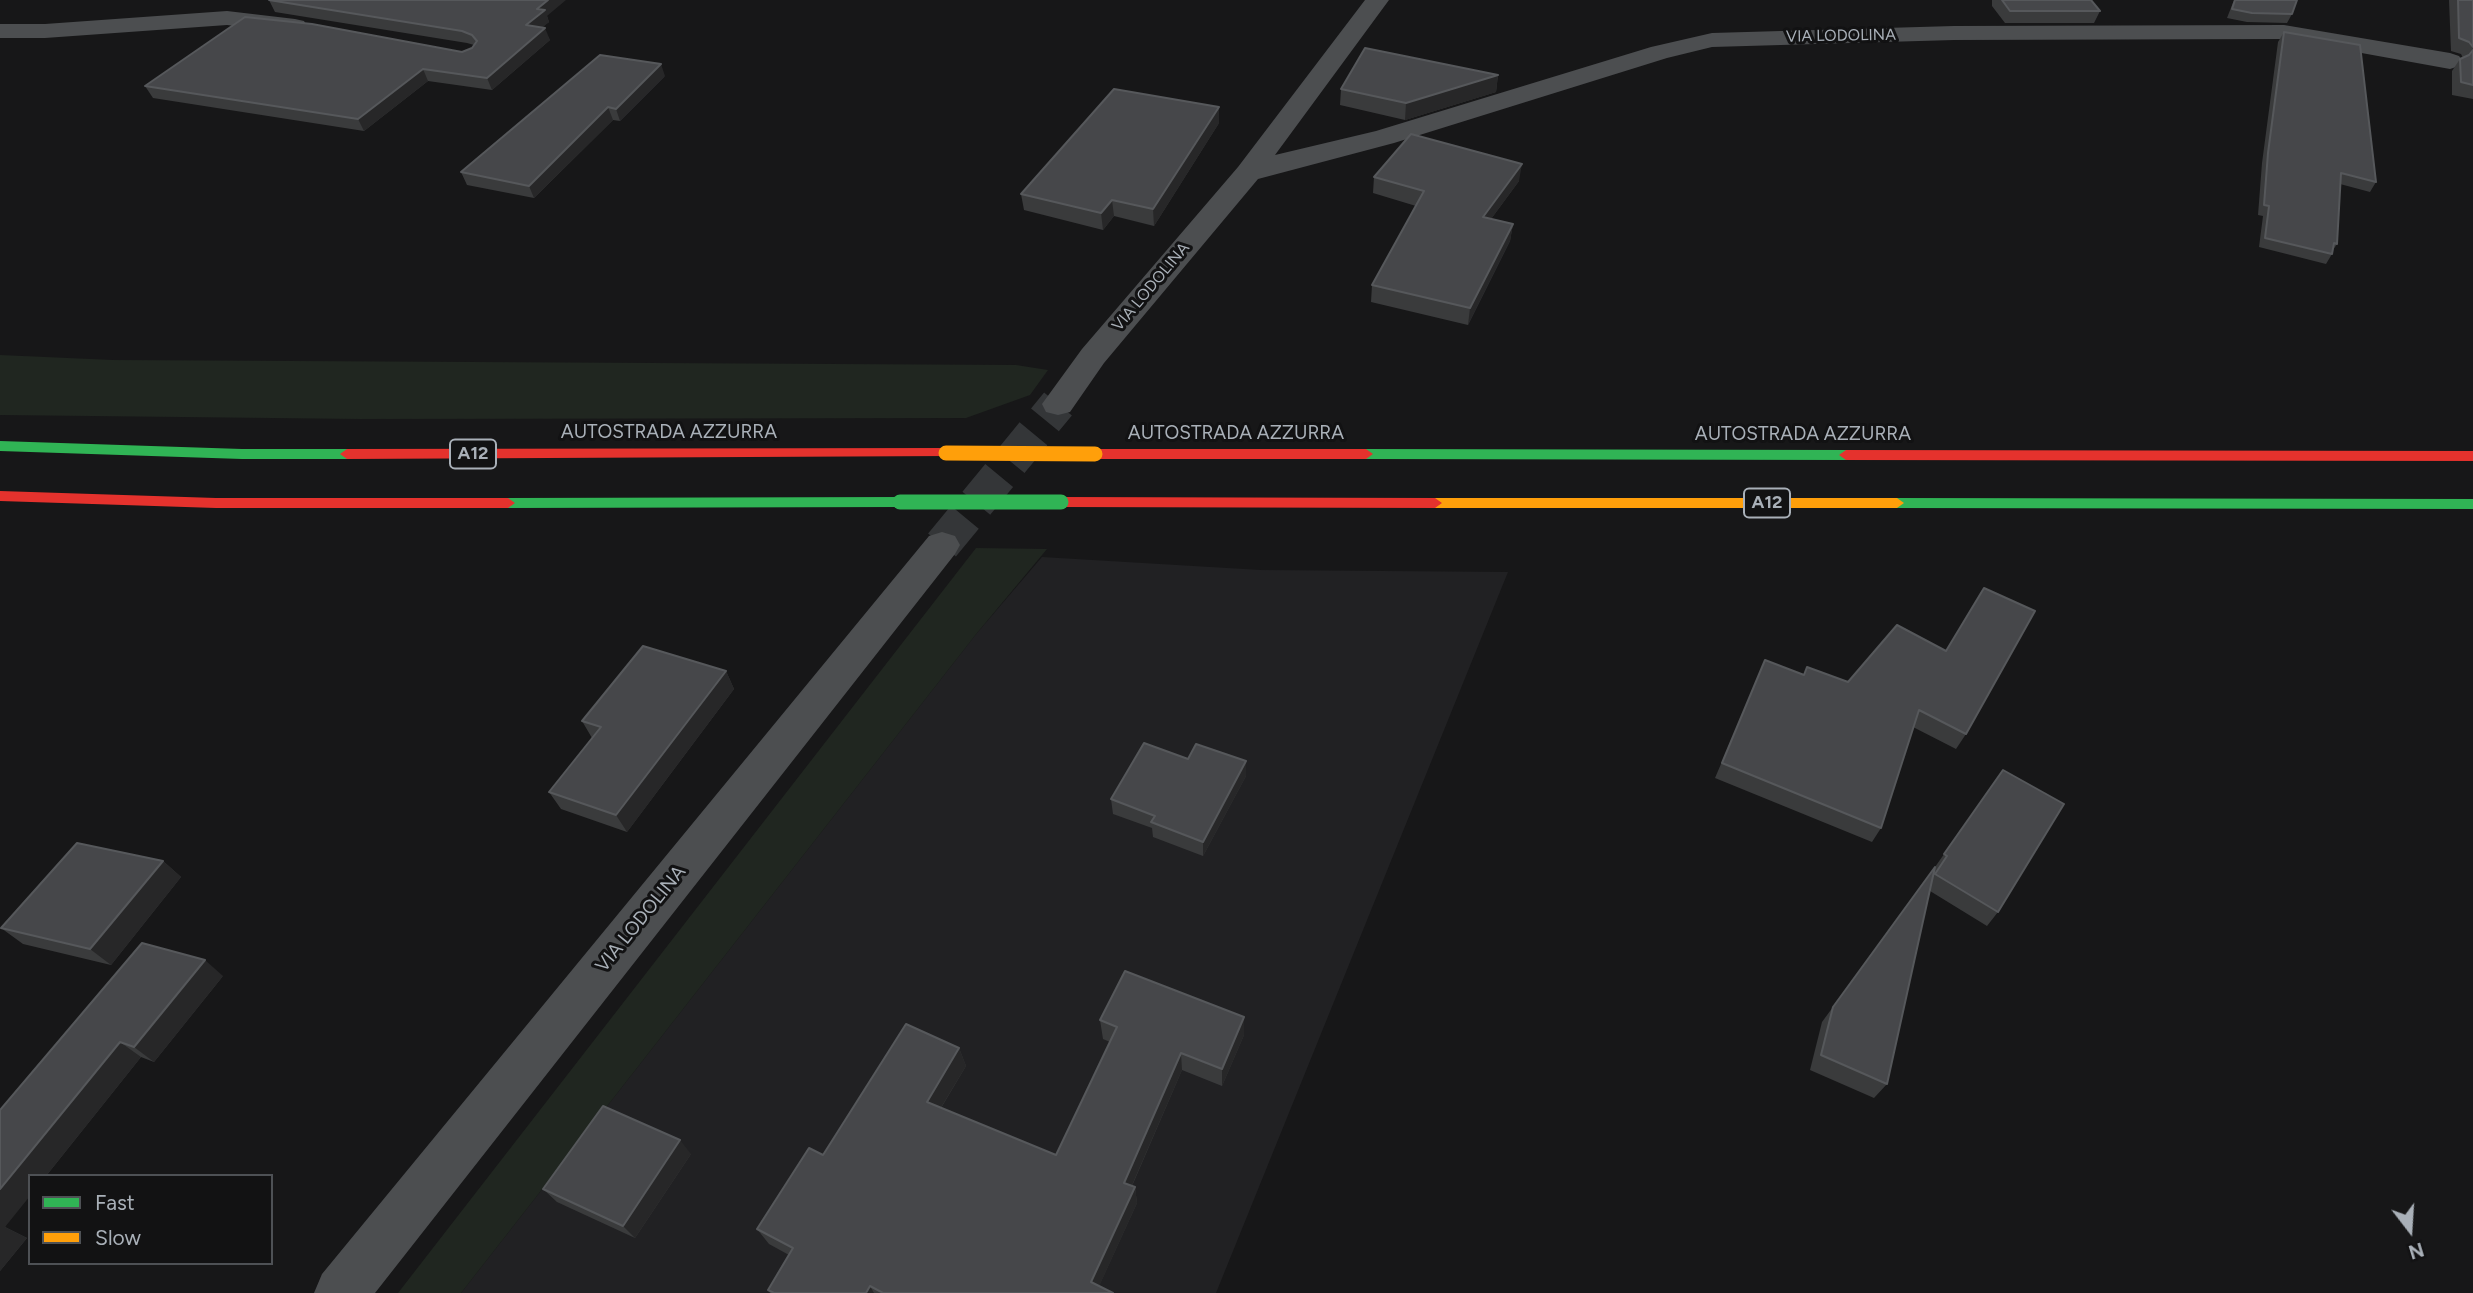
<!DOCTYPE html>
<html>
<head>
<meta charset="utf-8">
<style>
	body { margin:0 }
	#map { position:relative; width:2473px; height:1293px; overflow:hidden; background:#171718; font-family:Figtree,sans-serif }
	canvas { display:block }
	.legend { position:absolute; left:28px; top:1174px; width:245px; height:91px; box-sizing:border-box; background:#121213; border:2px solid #4e5155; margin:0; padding:9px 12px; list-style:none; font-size:21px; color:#a9b0b8 }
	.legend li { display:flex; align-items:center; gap:14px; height:35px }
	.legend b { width:35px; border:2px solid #4e5155 }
	.north { position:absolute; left:2375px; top:1195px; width:70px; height:70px; -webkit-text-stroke:5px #121213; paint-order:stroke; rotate:163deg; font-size:19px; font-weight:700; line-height:28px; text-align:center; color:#a9b0b8 }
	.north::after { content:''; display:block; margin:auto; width:24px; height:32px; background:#a9b0b8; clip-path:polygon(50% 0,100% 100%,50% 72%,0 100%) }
</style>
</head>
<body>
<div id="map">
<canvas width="2473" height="1293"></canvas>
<ul class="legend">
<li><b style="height:9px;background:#30b455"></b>Fast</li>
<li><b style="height:9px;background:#ff9f0a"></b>Slow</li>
</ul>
<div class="north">N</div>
</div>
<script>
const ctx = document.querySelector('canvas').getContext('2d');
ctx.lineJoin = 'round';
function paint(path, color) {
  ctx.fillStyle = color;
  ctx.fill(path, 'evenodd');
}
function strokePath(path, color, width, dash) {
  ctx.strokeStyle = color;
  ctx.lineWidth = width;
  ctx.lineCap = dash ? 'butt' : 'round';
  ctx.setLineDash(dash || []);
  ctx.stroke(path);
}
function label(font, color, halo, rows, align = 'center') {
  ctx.font = font + ' Figtree,sans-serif';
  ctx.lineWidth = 6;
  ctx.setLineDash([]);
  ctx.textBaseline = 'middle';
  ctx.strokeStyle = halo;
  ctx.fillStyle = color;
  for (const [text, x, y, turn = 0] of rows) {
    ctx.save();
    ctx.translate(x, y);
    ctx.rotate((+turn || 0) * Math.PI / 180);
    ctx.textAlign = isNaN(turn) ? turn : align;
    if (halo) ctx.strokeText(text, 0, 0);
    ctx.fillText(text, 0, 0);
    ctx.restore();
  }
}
paint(new Path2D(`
	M 1042,557 L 1261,570 L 1508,572 L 1216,1293 L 461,1293 L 977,633 Z`), '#212123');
paint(new Path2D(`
	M 0,355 L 113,360 L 1016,365 L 1048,370 L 1030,395 L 966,418 L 360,419 L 0,415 Z
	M 976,548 L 1047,549 L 977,633 L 461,1293 L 398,1293 Z`), '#202620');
strokePath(new Path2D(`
	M 942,545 L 1058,404`), '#343638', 36, [36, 18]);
paint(new Path2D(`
	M 1365,0 L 1389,0 L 1275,155 L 1376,131 L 1651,47 L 1712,33 L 1954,26 L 2284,25 L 2450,53 L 2459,56 L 2463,61 L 2459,66 L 2450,69 L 2284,39 L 1954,40 L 1712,47 L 1667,58 L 1394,143 L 1258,179 L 1104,363 L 1070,412 L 1058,415 L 1046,412 L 1042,404 L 1082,349 L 1238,167 Z
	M 227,11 L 295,19 L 304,21 L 307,26 L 304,31 L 295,33 L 227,25 L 45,38 L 0,38 L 0,24 L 45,24 Z
	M 942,532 L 955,536 L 960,545 L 955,554 L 375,1293 L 314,1293 L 322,1274 L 929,536 Z`), '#4c4e50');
paint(new Path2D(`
	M 0,441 L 242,449 L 347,449 L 354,454 L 347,459 L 242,459 L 0,451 Z
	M 1366,449 L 1846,450 L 1853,455 L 1846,460 L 1366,459 L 1359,454 Z
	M 900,497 L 907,502 L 900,507 L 508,508 L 501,503 L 508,498 Z
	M 1897,498 L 2473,499 L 2473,509 L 1897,508 L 1890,503 Z`), '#30b455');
paint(new Path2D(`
	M 1435,498 L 1897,498 L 1904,503 L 1897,508 L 1435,508 L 1428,503 Z`), '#ff9f0a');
paint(new Path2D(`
	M 946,448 L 953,453 L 951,456 L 347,459 L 340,454 L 347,449 Z
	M 1095,449 L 1366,449 L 1373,454 L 1366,459 L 1095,459 L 1088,454 Z
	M 1846,450 L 2473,451 L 2473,461 L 1846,460 L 1839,455 Z
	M 0,491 L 216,498 L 508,498 L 515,503 L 508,508 L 216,508 L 0,501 Z
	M 1061,497 L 1435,498 L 1442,503 L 1435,508 L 1061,507 L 1054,502 Z`), '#e5322d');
strokePath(new Path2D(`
	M 900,502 L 1061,502`), '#30b455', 15);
strokePath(new Path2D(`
	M 946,453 L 1095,454`), '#ff9f0a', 15);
paint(new Path2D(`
	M 269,0 L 547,16 L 549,22 L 542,27 L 550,40 L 492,90 L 428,81 L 364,131 L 153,98 L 145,86 L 462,52 L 472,48 L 474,45 L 467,43 L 275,12 Z
	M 1992,0 L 2091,0 L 2100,11 L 2094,23 L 2005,23 L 1992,6 Z
	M 2234,0 L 2297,0 L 2292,14 L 2287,23 L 2247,22 L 2227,18 Z
	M 2449,0 L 2473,0 L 2473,99 L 2452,95 L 2452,71 L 2460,59 L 2463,58 L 2461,54 L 2451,51 Z
	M 2284,32 L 2376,182 L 2370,192 L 2340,184 L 2337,244 L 2333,250 L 2332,254 L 2326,264 L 2259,247 L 2263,216 L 2258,215 L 2262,163 L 2278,42 Z
	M 1498,75 L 1496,92 L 1405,120 L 1340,105 L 1341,89 Z
	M 665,76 L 620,121 L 613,120 L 534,198 L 467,185 L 461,172 Z
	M 1219,123 L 1154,226 L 1114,216 L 1103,230 L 1024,210 L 1021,194 Z
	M 1374,177 L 1519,181 L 1491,219 L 1513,224 L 1510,241 L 1468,325 L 1371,302 L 1372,285 L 1416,206 L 1373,193 Z
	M 1897,625 L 1966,734 L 1956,749 L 1913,727 L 1881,828 L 1872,842 L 1715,778 L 1765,660 L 1803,674 L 1848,682 Z
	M 726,671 L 734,689 L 627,832 L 561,809 L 549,792 L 592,738 L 582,721 Z
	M 1188,759 L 1246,776 L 1203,856 L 1153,837 L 1152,828 L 1113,814 L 1111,799 Z
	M 2003,770 L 1998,912 L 1987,926 L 1930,891 L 1887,1084 L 1874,1098 L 1810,1070 L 1822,1022 L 1935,867 Z
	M 163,861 L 181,877 L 111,965 L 23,944 L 1,928 Z
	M 223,976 L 154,1062 L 141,1057 L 46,1176 L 30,1176 L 5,1227 L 27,1238 L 0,1271 L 0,1110 Z
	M 1244,1017 L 1244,1035 L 1222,1086 L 1182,1070 L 1132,1186 L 1135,1187 L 1137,1203 L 1099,1286 L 1113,1293 L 770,1293 L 768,1290 L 789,1255 L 769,1244 L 757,1229 L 823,1155 L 959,1048 L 966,1066 L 941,1108 L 1056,1155 L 1110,1042 L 1103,1039 L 1100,1020 Z
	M 691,1154 L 635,1238 L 557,1202 L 543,1189 Z`), '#3a3b3c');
paint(new Path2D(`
	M 548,0 L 566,0 L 547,16 L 549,22 L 531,37 L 526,25 L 537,9 Z
	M 545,28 L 550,40 L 492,90 L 487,78 Z
	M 661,64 L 665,76 L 620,121 L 616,109 Z
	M 423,69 L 428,81 L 364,131 L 358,119 Z
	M 1498,75 L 1496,92 L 1405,120 L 1406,103 Z
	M 608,107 L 613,120 L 534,198 L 529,186 Z
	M 1219,107 L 1219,123 L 1154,226 L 1153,209 Z
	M 1522,164 L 1519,181 L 1480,234 L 1483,217 Z
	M 1112,200 L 1114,216 L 1103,230 L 1101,213 Z
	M 1513,224 L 1510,241 L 1468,325 L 1470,308 Z
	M 726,671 L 734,689 L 627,832 L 616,815 Z
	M 1246,761 L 1246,776 L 1203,856 L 1203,842 Z
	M 163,861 L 181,877 L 111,965 L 90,949 Z
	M 205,960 L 223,976 L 154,1062 L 134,1047 Z
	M 1244,1017 L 1244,1035 L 1222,1086 L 1222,1069 Z
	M 120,1042 L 141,1057 L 46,1176 L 30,1176 L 30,1196 L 5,1227 L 27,1238 L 0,1271 L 0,1189 Z
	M 959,1048 L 966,1066 L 934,1119 L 927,1102 Z
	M 1181,1053 L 1182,1070 L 1126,1199 L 1124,1183 Z
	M 680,1140 L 691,1154 L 635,1238 L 623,1226 Z
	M 1135,1187 L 1137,1203 L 1096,1293 L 1091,1282 Z
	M 870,1286 L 874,1293 L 866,1293 Z`), '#272728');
const building = new Path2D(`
	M 269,0 L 548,0 L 537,9 L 545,10 L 526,25 L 545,28 L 487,78 L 423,69 L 358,119 L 145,86 L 245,17 L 312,24 L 462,52 L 472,48 L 477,41 L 472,35 L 462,31 Z
	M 2002,0 L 2091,0 L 2100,11 L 2010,11 Z
	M 2235,0 L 2297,0 L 2292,14 L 2252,13 L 2232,9 Z
	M 2458,0 L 2473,0 L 2473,47 L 2469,42 L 2459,38 Z
	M 2284,32 L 2360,45 L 2376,182 L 2341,173 L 2337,244 L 2334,243 L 2332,254 L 2265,238 L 2269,206 L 2264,205 L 2268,153 Z
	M 1365,48 L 1498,75 L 1406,103 L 1341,89 Z
	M 2473,50 L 2473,85 L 2461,82 L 2460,59 L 2469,55 Z
	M 600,55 L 661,64 L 616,109 L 608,107 L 529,186 L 461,172 Z
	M 1114,89 L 1219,107 L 1153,209 L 1112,200 L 1101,213 L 1021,194 Z
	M 1411,134 L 1522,164 L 1483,217 L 1513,224 L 1470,308 L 1372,285 L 1424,191 L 1374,177 Z
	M 1984,588 L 2035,611 L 1966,734 L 1919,710 L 1881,828 L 1722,763 L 1765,660 L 1804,675 L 1807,667 L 1848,682 L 1897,625 L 1946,651 Z
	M 643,646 L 726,671 L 616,815 L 549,792 L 601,727 L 582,721 Z
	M 1144,743 L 1188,759 L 1196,744 L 1246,761 L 1203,842 L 1151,822 L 1155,816 L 1111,799 Z
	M 2003,770 L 2064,804 L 1998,912 L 1935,874 L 1947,856 L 1944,854 Z
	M 77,843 L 163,861 L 90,949 L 1,928 Z
	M 1935,867 L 1887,1084 L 1821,1055 L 1833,1007 Z
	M 142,943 L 205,960 L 134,1047 L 120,1042 L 0,1189 L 0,1110 Z
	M 1125,971 L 1244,1017 L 1222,1069 L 1181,1053 L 1124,1183 L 1135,1187 L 1091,1282 L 1113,1293 L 883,1293 L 870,1286 L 866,1293 L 774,1293 L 768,1290 L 793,1248 L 757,1229 L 809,1148 L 823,1155 L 906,1024 L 959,1048 L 927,1102 L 1056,1155 L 1117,1027 L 1100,1020 Z
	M 603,1106 L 680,1140 L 623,1226 L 543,1189 Z`);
paint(building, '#46474a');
strokePath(building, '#56585b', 2);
label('16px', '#a9b0b8', '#121213', [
	["VIA LODOLINA",1841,36,-1],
	["VIA LODOLINA",1151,287,-50]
]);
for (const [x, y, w] of [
	[473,454,46],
	[1767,503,46]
]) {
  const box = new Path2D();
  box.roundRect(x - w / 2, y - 14.5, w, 29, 5);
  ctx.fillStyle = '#121213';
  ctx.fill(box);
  strokePath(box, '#a9b0b8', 2);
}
label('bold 18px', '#a9b0b8', null, [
	["A12",473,454],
	["A12",1767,503]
]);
label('19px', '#a9b0b8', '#121213', [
	["AUTOSTRADA AZZURRA",669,432],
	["AUTOSTRADA AZZURRA",1236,433],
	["AUTOSTRADA AZZURRA",1803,434],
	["VIA LODOLINA",641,919,-51]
]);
</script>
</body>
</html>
